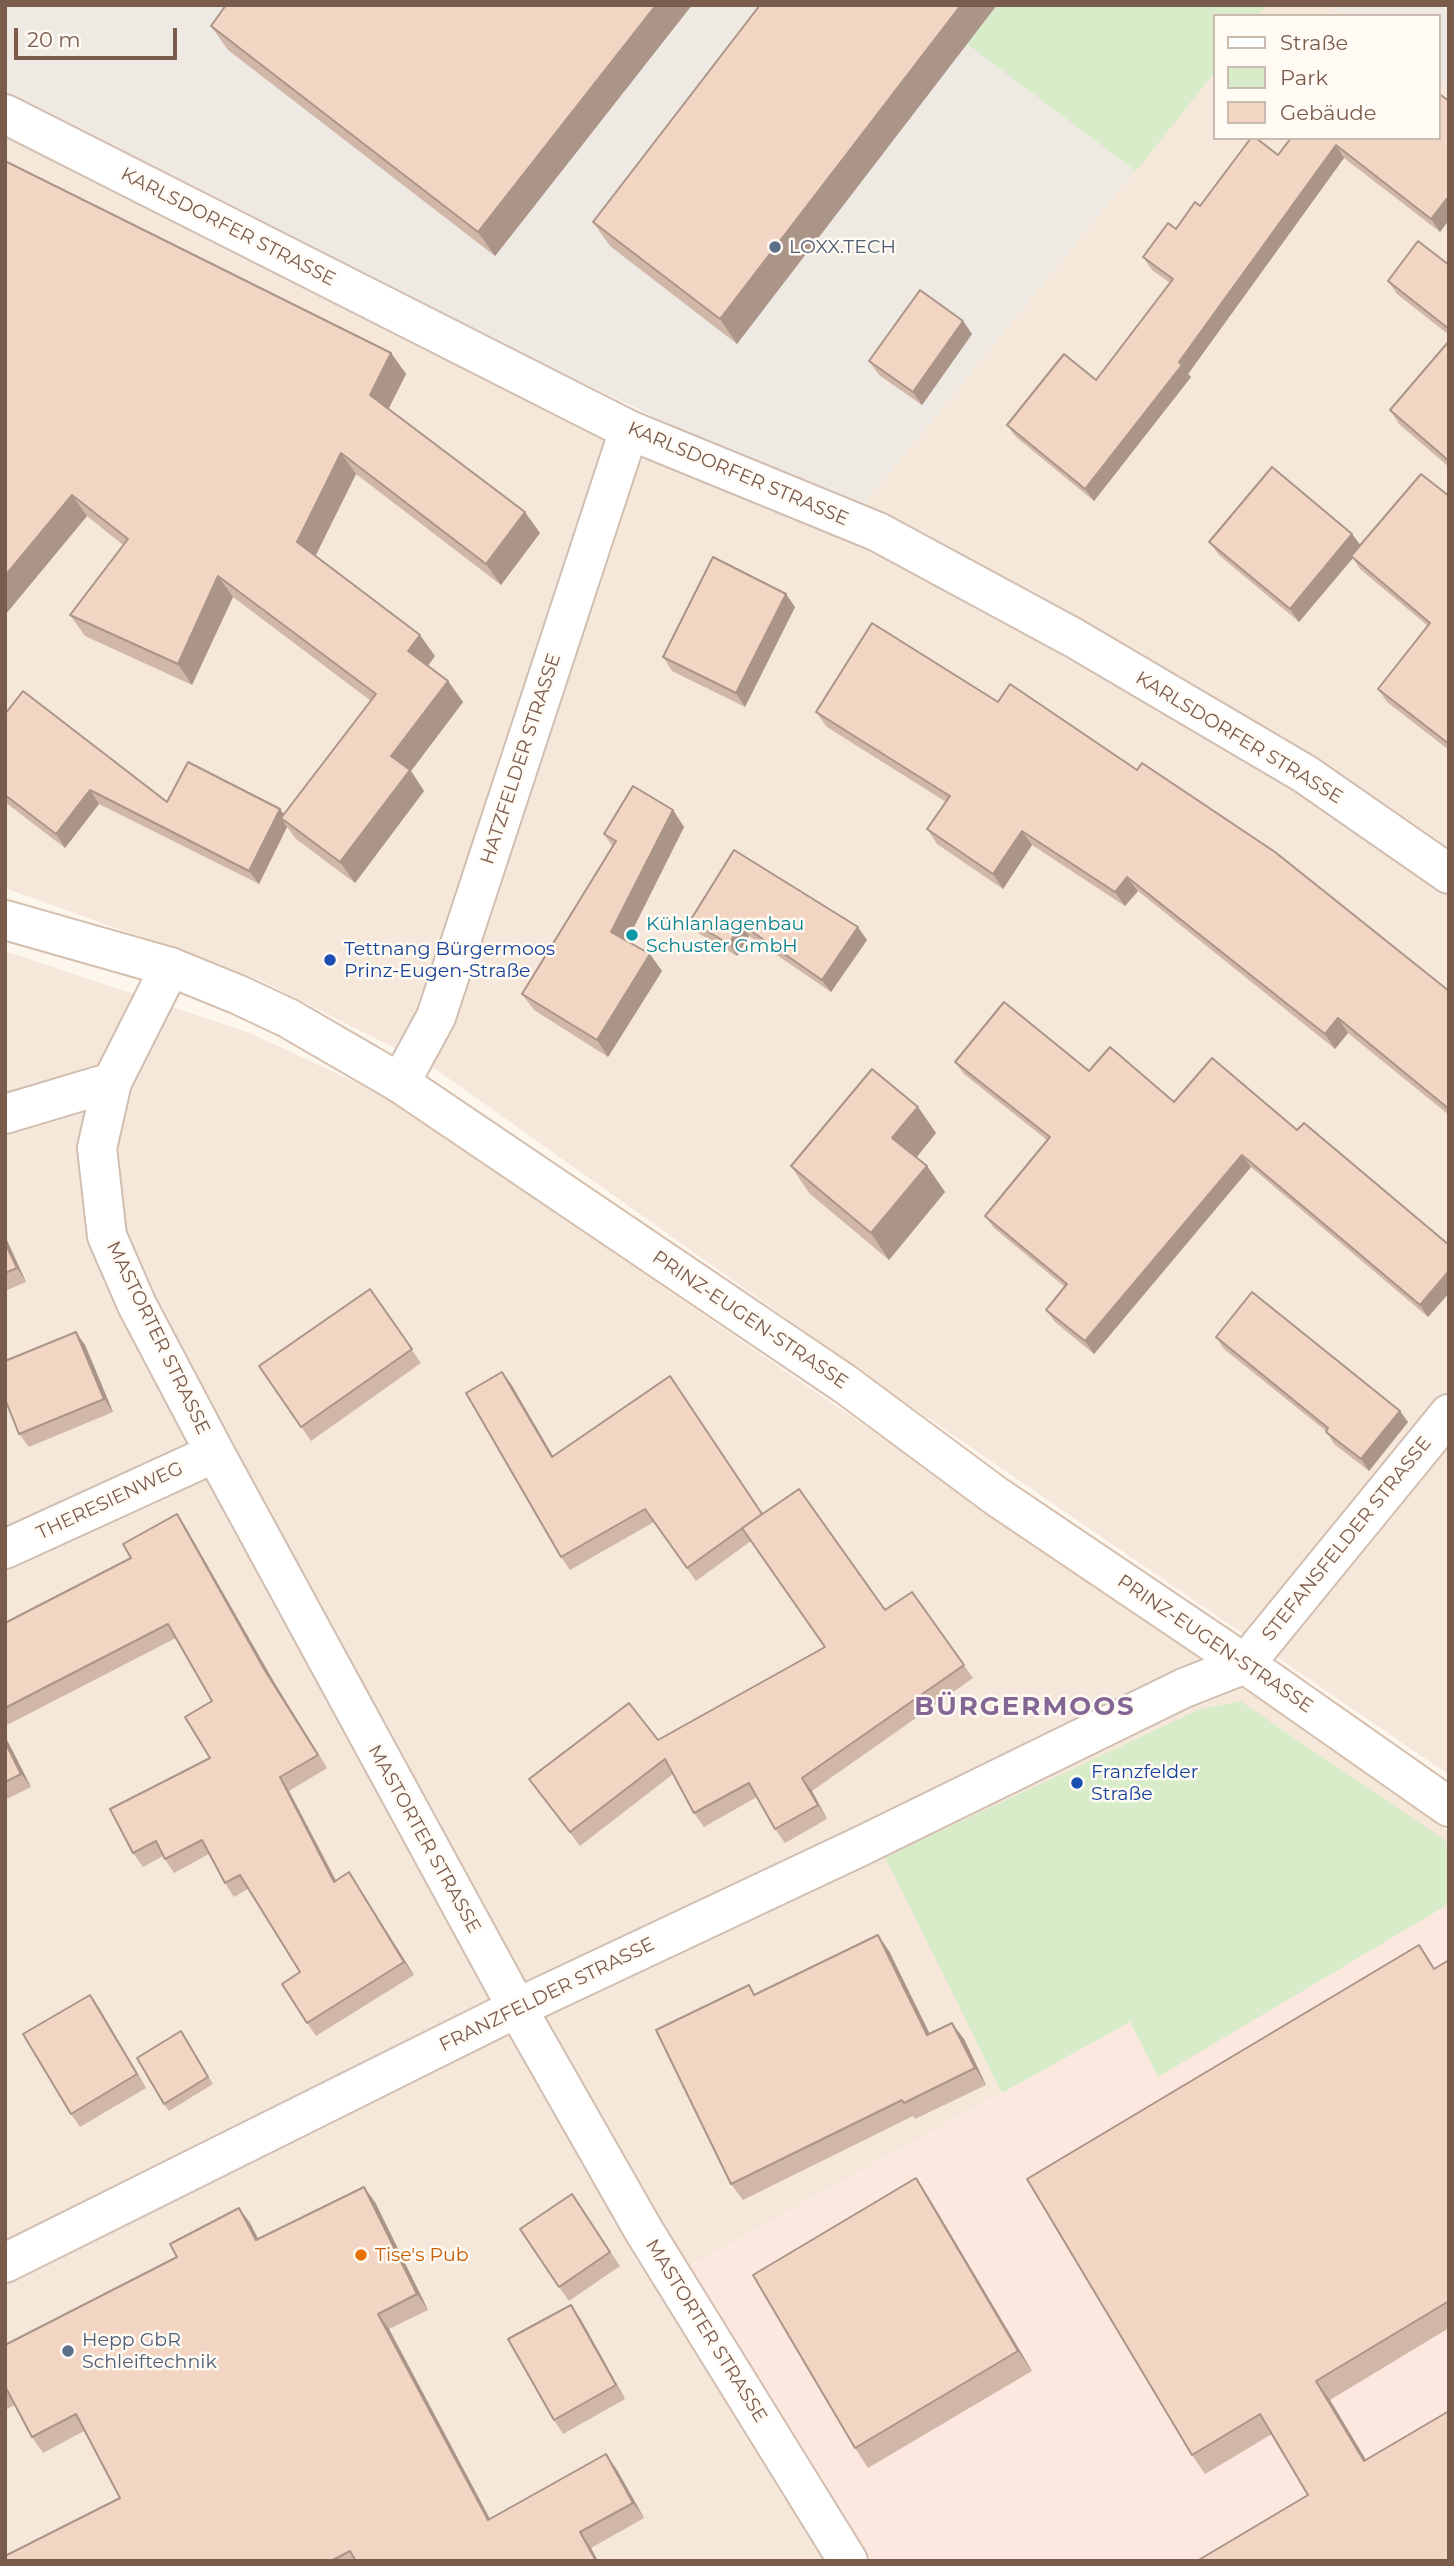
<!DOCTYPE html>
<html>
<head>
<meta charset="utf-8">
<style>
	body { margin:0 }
	#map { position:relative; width:1454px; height:2566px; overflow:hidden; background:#fdf6ec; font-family:Montserrat,sans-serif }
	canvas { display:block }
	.frame { position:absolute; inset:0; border:7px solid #7a5c4d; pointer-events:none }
	.legend { position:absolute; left:1213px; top:14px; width:228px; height:126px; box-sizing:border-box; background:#fffaf3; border:2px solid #cabbb1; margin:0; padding:9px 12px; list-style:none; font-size:21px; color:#7a5c4d }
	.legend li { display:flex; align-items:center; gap:14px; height:35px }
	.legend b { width:35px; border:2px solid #cabbb1 }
	.scale { position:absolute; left:14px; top:28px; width:163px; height:32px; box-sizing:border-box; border:4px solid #7a5c4d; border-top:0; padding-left:9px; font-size:21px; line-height:24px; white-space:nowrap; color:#7a5c4d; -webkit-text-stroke:5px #fffaf3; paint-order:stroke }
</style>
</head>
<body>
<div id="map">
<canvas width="1454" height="2566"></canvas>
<div class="frame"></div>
<ul class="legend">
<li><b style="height:9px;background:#fff"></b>Straße</li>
<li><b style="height:19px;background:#d8ecc9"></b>Park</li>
<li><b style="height:19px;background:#f3d5c3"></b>Gebäude</li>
</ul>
<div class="scale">20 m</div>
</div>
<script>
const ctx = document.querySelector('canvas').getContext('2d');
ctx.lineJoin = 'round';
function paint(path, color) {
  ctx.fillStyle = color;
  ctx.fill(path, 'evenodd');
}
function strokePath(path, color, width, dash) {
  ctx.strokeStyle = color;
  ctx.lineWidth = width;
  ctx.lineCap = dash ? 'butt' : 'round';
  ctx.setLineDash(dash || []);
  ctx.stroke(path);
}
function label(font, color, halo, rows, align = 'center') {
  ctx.font = font + ' Montserrat,sans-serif';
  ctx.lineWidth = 5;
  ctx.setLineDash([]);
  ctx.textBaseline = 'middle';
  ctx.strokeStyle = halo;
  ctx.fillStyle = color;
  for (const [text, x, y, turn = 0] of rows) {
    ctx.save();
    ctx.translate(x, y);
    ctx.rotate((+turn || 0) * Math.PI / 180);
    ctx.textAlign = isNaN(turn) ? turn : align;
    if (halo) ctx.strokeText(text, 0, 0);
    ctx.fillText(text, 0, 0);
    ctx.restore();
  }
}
paint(new Path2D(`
	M 1266,5 L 1330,5 L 1346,16 L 1258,16 Z
	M 1214,73 L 1214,138 L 1438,138 L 1438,78 L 1449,85 L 1449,1775 L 909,1405 L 434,1068 L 262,981 L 5,888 L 5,117 L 854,529 L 856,514 Z
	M 5,951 L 250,1033 L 385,1096 L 1235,1680 L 1449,1832 L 1449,1904 L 1129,2022 L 689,2267 L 834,2561 L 5,2561 Z`), '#f5e8da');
paint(new Path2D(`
	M 1449,1904 L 1449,2561 L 871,2561 L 689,2267 L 1130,2022 L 1158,2076 Z`), '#fde8e0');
paint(new Path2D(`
	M 5,5 L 1266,5 L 1258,16 L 1214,16 L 1214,73 L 856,514 L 5,104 Z
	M 1330,5 L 1449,5 L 1449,85 L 1438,78 L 1438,16 L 1346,16 Z`), '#efe9e4');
paint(new Path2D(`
	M 997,5 L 1266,5 L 1258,16 L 1214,16 L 1214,73 L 1136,171 L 967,44 Z
	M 1240,1701 L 1449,1843 L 1449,1904 L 1158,2077 L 1130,2022 L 1002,2093 L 885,1857 L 1198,1710 Z`), '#d8ecc9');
const street = new Path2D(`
	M 5,114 L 629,430 L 878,532 L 1074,638 L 1305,774 L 1449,874
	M 170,967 L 112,1082 L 97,1148 L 107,1236 L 137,1305 L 215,1453 L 517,2008 L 644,2231 L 848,2561
	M 400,1083 L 436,1017 L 629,430
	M 5,1114 L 112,1082
	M 5,1549 L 215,1453
	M 5,2263 L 517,2008 L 859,1847 L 1184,1688 L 1245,1664 L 1449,1414`);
const secondary = new Path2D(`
	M 5,920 L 170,967 L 239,995 L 288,1018 L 400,1083 L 845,1384 L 996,1496 L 1245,1664 L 1449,1807`);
strokePath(street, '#d1beb0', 42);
strokePath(secondary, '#d6c0b0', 42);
strokePath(street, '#fff', 38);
strokePath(secondary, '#fff', 38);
paint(new Path2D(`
	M 692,5 L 495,256 L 228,50 L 211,26 Z
	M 760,5 L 737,344 L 610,246 L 593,222 Z
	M 1449,101 L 1449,220 L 1440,232 L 1344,158 L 1188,374 L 1191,377 L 1094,501 L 1016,437 L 1007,425 L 1096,380 L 1170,283 L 1152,270 L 1143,257 L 1200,206 L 1278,155 Z
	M 5,161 L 391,353 L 406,374 L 388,409 L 540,533 L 501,585 L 356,474 L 315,556 L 435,656 L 428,666 L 448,681 L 463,702 L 411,771 L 424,791 L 355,883 L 296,839 L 287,827 L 259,884 L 99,804 L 65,848 L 5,802 L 5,714 L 167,802 L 280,809 L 284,814 L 371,701 L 233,597 L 192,685 L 85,636 L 70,615 L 123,545 L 87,516 L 5,615 Z
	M 1449,265 L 1449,335 L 1397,294 L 1388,281 Z
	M 963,321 L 972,334 L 922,405 L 879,375 L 869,361 Z
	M 1449,341 L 1449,467 L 1399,424 L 1390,410 Z
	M 1449,496 L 1449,750 L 1387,702 L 1378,689 L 1428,626 L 1360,569 L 1353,558 L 1299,622 L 1219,555 L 1209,542 L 1360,545 Z
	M 795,607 L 745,707 L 672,671 L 663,657 Z
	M 816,712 L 1449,991 L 1449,1115 L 1348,1033 L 1335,1049 L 1138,891 L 1125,906 L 1032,845 L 1003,889 L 937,844 L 927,829 L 946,802 L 827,727 Z
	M 673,810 L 684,827 L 627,941 L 662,971 L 608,1057 L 534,1010 L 522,994 L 613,847 L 604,834 Z
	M 734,850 L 867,940 L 831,992 L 749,936 L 737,956 L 698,933 L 690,921 Z
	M 955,1062 L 1089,1071 L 1174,1102 L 1297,1130 L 1449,1245 L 1449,1293 L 1428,1317 L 1251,1167 L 1094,1354 L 1055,1322 L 1046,1310 L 1065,1287 L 994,1228 L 985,1216 L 1047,1140 L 964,1074 Z
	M 918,1107 L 936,1133 L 916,1158 L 927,1166 L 945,1192 L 889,1260 L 809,1193 L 791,1166 Z
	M 5,1236 L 26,1282 L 5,1291 Z
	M 370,1289 L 421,1363 L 311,1441 L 259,1366 Z
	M 1216,1337 L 1408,1422 L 1369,1471 L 1334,1444 L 1326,1431 L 1224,1349 Z
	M 85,1345 L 113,1412 L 29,1447 L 19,1434 Z
	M 502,1372 L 511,1384 L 553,1456 L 763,1514 L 885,1610 L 912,1592 L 973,1678 L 812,1791 L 827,1819 L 785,1843 L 775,1829 L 757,1797 L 704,1827 L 694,1813 L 673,1774 L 580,1846 L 529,1779 L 658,1740 L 825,1647 L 751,1541 L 696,1581 L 654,1522 L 570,1570 L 561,1557 Z
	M 177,1514 L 186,1528 L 274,1682 L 327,1768 L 289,1791 L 336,1880 L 358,1886 L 414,1975 L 316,2036 L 307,2023 L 300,1972 L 248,1889 L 234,1897 L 225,1883 L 209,1854 L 174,1873 L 163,1856 L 143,1867 L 133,1853 L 210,1758 L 212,1701 L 176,1638 L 5,1726 L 5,1623 L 131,1558 Z
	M 5,1736 L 31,1787 L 5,1800 Z
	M 889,1951 L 930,2034 L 964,2039 L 986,2085 L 915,2119 L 913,2116 L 743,2200 L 731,2184 L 756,1994 Z
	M 1449,1960 L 1449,2328 L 1330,2400 L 1366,2460 L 1308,2495 L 1272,2434 L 1205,2474 L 1192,2455 L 1435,1968 Z
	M 90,1995 L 99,2008 L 146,2088 L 80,2127 L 71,2114 Z
	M 181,2031 L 213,2084 L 169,2111 L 164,2104 Z
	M 929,2198 L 1032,2371 L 868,2468 L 855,2448 Z
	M 375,2202 L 428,2310 L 389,2329 L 490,2519 L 617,2470 L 644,2518 L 591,2548 L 598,2561 L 5,2561 L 120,2498 L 84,2431 L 43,2453 L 32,2437 L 15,2405 L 5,2410 L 5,2345 L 177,2257 L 239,2208 L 250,2223 L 258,2239 Z
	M 581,2208 L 620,2266 L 569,2301 L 559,2287 Z
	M 580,2318 L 625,2399 L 563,2434 L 554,2420 Z`), '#d1b7a8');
paint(new Path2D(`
	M 656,5 L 692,5 L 495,256 L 478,232 Z
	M 961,5 L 997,5 L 737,344 L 720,319 Z
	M 1336,145 L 1344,158 L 1188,374 L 1191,377 L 1094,501 L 1085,489 L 1179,362 Z
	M 1449,196 L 1449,220 L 1440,232 L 1431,219 Z
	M 963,321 L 972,334 L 922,405 L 913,392 Z
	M 391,353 L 406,374 L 385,416 L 370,395 Z
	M 341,453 L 356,474 L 312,563 L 297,542 Z
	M 72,495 L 87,516 L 5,615 L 5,576 Z
	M 525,512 L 540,533 L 501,585 L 486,564 Z
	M 1352,534 L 1362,547 L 1299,622 L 1290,609 Z
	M 218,576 L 233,597 L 192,685 L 178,664 Z
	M 786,594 L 795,607 L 745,707 L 736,693 Z
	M 420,635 L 435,656 L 423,672 L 408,651 Z
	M 448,681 L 463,702 L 411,771 L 424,791 L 355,883 L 340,862 L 391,756 Z
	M 90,790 L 99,804 L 65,848 L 56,834 Z
	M 280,809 L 290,823 L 281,818 L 287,827 L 259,884 L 249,871 Z
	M 673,810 L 684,827 L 623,949 L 611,932 Z
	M 1022,831 L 1032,845 L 1003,889 L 993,874 Z
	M 1127,877 L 1138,891 L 1125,906 L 1115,892 Z
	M 741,924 L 749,936 L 737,956 L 729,944 Z
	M 858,927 L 867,940 L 831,992 L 822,980 Z
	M 650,954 L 662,971 L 608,1057 L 597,1040 Z
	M 1338,1018 L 1348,1033 L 1335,1049 L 1325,1034 Z
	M 918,1107 L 936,1133 L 911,1164 L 892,1138 Z
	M 1242,1155 L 1251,1167 L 1094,1354 L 1085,1341 Z
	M 927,1166 L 945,1192 L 889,1260 L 871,1233 Z
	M 5,1236 L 26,1282 L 17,1268 L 5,1243 Z
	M 1449,1271 L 1449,1293 L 1428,1317 L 1420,1305 Z
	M 76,1332 L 85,1345 L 113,1412 L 104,1399 Z
	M 502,1372 L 511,1384 L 561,1470 L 552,1457 Z
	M 1400,1411 L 1408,1422 L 1369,1471 L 1361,1459 Z
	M 177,1514 L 186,1528 L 274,1682 L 327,1768 L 264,1669 Z
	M 5,1736 L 31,1787 L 21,1774 L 5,1742 Z
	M 280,1777 L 289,1791 L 343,1895 L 334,1882 Z
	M 802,1778 L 812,1791 L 827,1819 L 818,1805 Z
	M 349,1872 L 358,1886 L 414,1975 L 404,1962 Z
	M 878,1935 L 889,1951 L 938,2051 L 927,2035 Z
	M 90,1995 L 99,2008 L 146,2088 L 137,2074 Z
	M 952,2023 L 964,2039 L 986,2085 L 975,2068 Z
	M 916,2178 L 929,2198 L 1032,2371 L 1018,2351 Z
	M 364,2187 L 375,2202 L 428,2310 L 417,2294 Z
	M 239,2208 L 250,2223 L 267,2256 L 256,2240 Z
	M 571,2305 L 580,2318 L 625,2399 L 616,2385 Z
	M 378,2314 L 389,2329 L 499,2536 L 488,2520 Z
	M 1316,2381 L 1330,2400 L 1378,2480 L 1364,2461 Z
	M 606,2454 L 617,2470 L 644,2518 L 633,2503 Z
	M 580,2532 L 591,2548 L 598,2561 L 596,2561 Z`), '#aa9588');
const building = new Path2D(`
	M 226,5 L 656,5 L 478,232 L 211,26 Z
	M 760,5 L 961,5 L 720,319 L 593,222 Z
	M 1438,93 L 1449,101 L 1449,196 L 1431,219 L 1336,145 L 1179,362 L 1182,365 L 1085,489 L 1007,425 L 1064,354 L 1096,380 L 1173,279 L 1143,257 L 1168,223 L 1176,229 L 1195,202 L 1200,206 L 1251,138 L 1256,138 L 1278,155 L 1291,138 L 1438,138 Z
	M 5,161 L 391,353 L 370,395 L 525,512 L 486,564 L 341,453 L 297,542 L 420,635 L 408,651 L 448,681 L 391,756 L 410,770 L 340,862 L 281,818 L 376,694 L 218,576 L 178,664 L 70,615 L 128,539 L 72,495 L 5,576 Z
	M 1418,241 L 1449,265 L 1449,329 L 1388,281 Z
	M 920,290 L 963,321 L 913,392 L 869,361 Z
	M 1449,341 L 1449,461 L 1390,410 Z
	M 1272,467 L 1352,534 L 1290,609 L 1209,542 Z
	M 1421,474 L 1449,496 L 1449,744 L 1378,689 L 1430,623 L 1351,556 Z
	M 713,557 L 786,594 L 736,693 L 663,657 Z
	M 872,623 L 998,702 L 1010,684 L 1137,770 L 1142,763 L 1275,852 L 1449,991 L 1449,1109 L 1338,1018 L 1325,1034 L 1127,877 L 1115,892 L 1022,831 L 993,874 L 927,829 L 950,796 L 816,712 Z
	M 23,691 L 167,802 L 188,762 L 280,809 L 249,871 L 90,790 L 56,834 L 5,795 L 5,714 Z
	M 633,786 L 673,810 L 611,932 L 650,954 L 597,1040 L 522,994 L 616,841 L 604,834 Z
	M 734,850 L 858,927 L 822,980 L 741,924 L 729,944 L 690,921 Z
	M 1004,1002 L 1089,1071 L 1110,1047 L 1174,1102 L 1212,1058 L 1297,1130 L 1304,1123 L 1449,1245 L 1449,1271 L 1420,1305 L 1242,1155 L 1085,1341 L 1046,1310 L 1067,1284 L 985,1216 L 1050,1137 L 955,1062 Z
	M 872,1069 L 918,1107 L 892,1138 L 927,1166 L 871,1233 L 791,1166 Z
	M 5,1243 L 17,1268 L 5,1273 Z
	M 370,1289 L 412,1349 L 301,1427 L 259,1366 Z
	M 1252,1292 L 1400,1411 L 1361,1459 L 1326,1432 L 1328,1428 L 1216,1337 Z
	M 76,1332 L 104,1399 L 19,1434 L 5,1399 L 5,1361 Z
	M 502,1372 L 552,1457 L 670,1376 L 762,1514 L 687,1568 L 645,1509 L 561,1557 L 466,1393 Z
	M 799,1489 L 885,1610 L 912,1592 L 964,1665 L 802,1778 L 818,1805 L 775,1829 L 749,1783 L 694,1813 L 665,1759 L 570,1832 L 529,1779 L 629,1703 L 658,1740 L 825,1647 L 742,1528 Z
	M 177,1514 L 264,1669 L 318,1755 L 280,1777 L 334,1882 L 349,1872 L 404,1962 L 307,2023 L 282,1984 L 300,1972 L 240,1875 L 225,1883 L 202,1840 L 165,1859 L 156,1841 L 133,1853 L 110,1809 L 210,1758 L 185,1717 L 212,1701 L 168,1624 L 5,1708 L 5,1623 L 131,1558 L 123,1544 Z
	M 5,1742 L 21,1774 L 5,1782 Z
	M 878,1935 L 927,2035 L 952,2023 L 975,2068 L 904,2103 L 902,2100 L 731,2184 L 656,2030 L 749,1985 L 754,1995 Z
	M 1419,1945 L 1434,1969 L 1449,1960 L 1449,2301 L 1316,2381 L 1364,2461 L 1449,2411 L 1449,2561 L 1197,2561 L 1308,2495 L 1260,2414 L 1192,2455 L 1027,2179 Z
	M 90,1995 L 137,2074 L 71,2114 L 23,2034 Z
	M 181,2031 L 208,2077 L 164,2104 L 137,2058 Z
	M 916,2178 L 1018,2351 L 855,2448 L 753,2275 Z
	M 364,2187 L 417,2294 L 378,2314 L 488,2520 L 606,2454 L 633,2503 L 580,2532 L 596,2561 L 356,2561 L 350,2551 L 331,2561 L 5,2561 L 5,2556 L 120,2498 L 76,2414 L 32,2437 L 6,2388 L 5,2389 L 5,2345 L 177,2257 L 170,2244 L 239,2208 L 256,2240 Z
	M 572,2194 L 610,2252 L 559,2287 L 520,2229 Z
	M 571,2305 L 616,2385 L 554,2420 L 508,2339 Z`);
paint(building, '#f3d5c3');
strokePath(building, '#aa9588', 2);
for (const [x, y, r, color] of [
	[775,247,7,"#5c6f8a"],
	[632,935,7,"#0f9aa8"],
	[330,960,7,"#1a4fb4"],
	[1077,1783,7,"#1a4fb4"],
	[361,2255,7,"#e8710a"],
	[68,2351,7,"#5c6f8a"]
]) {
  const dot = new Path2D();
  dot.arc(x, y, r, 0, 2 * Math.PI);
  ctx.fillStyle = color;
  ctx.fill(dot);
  strokePath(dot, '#fffaf3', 2.5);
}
label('19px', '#7a5c4d', '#fffaf3', [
	["KARLSDORFER STRASSE",228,227,27],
	["KARLSDORFER STRASSE",738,474,23],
	["KARLSDORFER STRASSE",1239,738,31],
	["HATZFELDER STRASSE",521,759,-72],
	["PRINZ-EUGEN-STRASSE",750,1320,34],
	["MASTORTER STRASSE",158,1338,64],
	["THERESIENWEG",110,1501,-25],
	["STEFANSFELDER STRASSE",1347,1539,-51],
	["PRINZ-EUGEN-STRASSE",1215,1644,34],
	["MASTORTER STRASSE",424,1839,61],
	["FRANZFELDER STRASSE",547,1995,-26],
	["MASTORTER STRASSE",706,2331,58]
]);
label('19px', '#4e5e75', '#fffaf3', [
	["LOXX.TECH",789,247],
	["Hepp GbR",82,2340],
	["Schleiftechnik",82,2362]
], 'left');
label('19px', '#0d838f', '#fffaf3', [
	["Kühlanlagenbau",646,924],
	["Schuster GmbH",646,946]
], 'left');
label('19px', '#164399', '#fffaf3', [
	["Tettnang Bürgermoos",344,949],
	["Prinz-Eugen-Straße",344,971],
	["Franzfelder",1091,1772],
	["Straße",1091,1794]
], 'left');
label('19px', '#c56008', '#fffaf3', [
	["Tise's Pub",375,2255]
], 'left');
ctx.letterSpacing = '2px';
label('bold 26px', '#846695', '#fffaf3', [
	["BÜRGERMOOS",1025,1707]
]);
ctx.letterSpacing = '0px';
</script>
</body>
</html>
